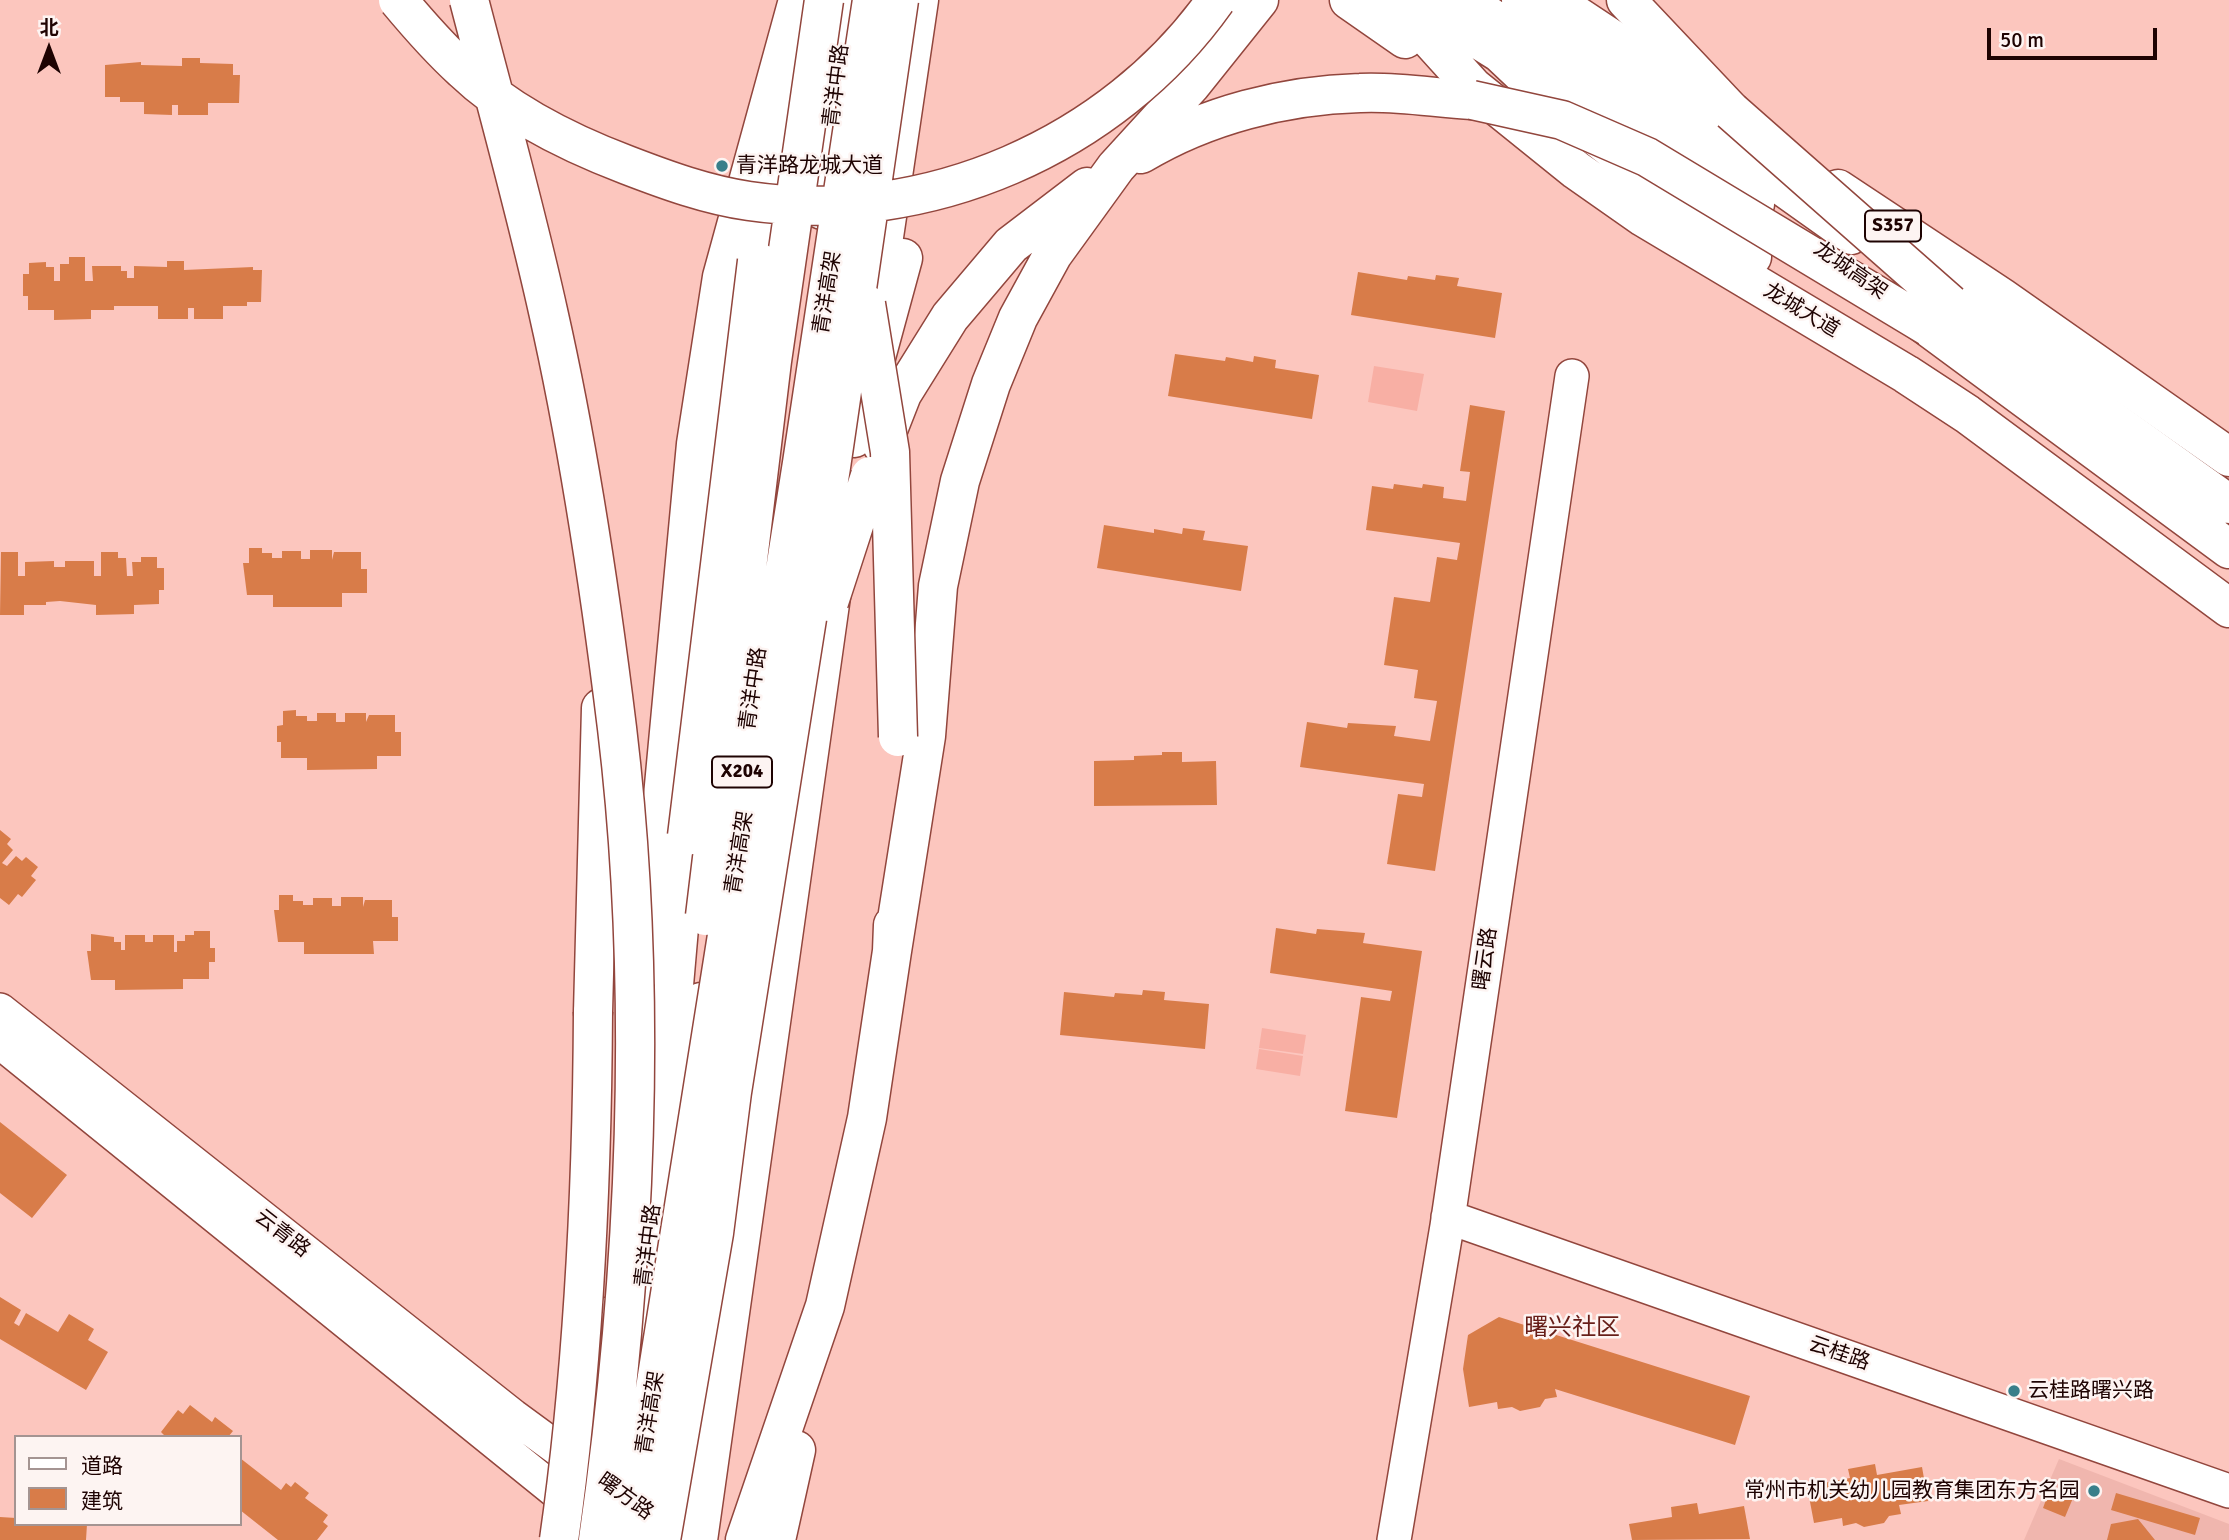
<!DOCTYPE html>
<html>
<head>
<meta charset="utf-8">
<style>
	body { margin:0 }
	#map { position:relative; width:2229px; height:1540px; overflow:hidden; background:#fcc6be; font-family:Signika,"Noto Sans SC",sans-serif }
	canvas { display:block }
	.legend { position:absolute; left:14px; top:1435px; width:228px; height:91px; box-sizing:border-box; background:#fdf4f2; border:2px solid #a49492; margin:0; padding:9px 12px; list-style:none; font-size:21px; color:#1e0302 }
	.legend li { display:flex; align-items:center; gap:14px; height:35px }
	.legend b { width:35px; border:2px solid #a49492 }
	.north { position:absolute; left:14px; top:14px; width:70px; height:70px; -webkit-text-stroke:5px #fdf4f2; paint-order:stroke; rotate:0deg; font-size:19px; font-weight:700; line-height:28px; text-align:center; color:#1e0302 }
	.north::after { content:''; display:block; margin:auto; width:24px; height:32px; background:#1e0302; clip-path:polygon(50% 0,100% 100%,50% 72%,0 100%) }
	.scale { position:absolute; left:1987px; top:28px; width:170px; height:32px; box-sizing:border-box; border:4px solid #1e0302; border-top:0; padding-left:9px; font-size:21px; line-height:24px; white-space:nowrap; color:#1e0302; -webkit-text-stroke:5px #fdf4f2; paint-order:stroke }
</style>
</head>
<body>
<div id="map">
<canvas width="2229" height="1540"></canvas>
<ul class="legend">
<li><b style="height:9px;background:#fff"></b>道路</li>
<li><b style="height:19px;background:#d87c49"></b>建筑</li>
</ul>
<div class="north">北</div>
<div class="scale">50 m</div>
</div>
<script>
const ctx = document.querySelector('canvas').getContext('2d');
ctx.lineJoin = 'round';
function paint(path, color) {
  ctx.fillStyle = color;
  ctx.fill(path, 'evenodd');
}
function strokePath(path, color, width, dash) {
  ctx.strokeStyle = color;
  ctx.lineWidth = width;
  ctx.lineCap = dash ? 'butt' : 'round';
  ctx.setLineDash(dash || []);
  ctx.stroke(path);
}
function label(font, color, halo, rows, align = 'center') {
  ctx.font = font + ' Signika,"Noto Sans SC",sans-serif';
  ctx.lineWidth = 5;
  ctx.setLineDash([]);
  ctx.textBaseline = 'middle';
  ctx.strokeStyle = halo;
  ctx.fillStyle = color;
  for (const [text, x, y, turn = 0] of rows) {
    ctx.save();
    ctx.translate(x, y);
    ctx.rotate((+turn || 0) * Math.PI / 180);
    ctx.textAlign = isNaN(turn) ? turn : align;
    if (halo) ctx.strokeText(text, 0, 0);
    ctx.fillText(text, 0, 0);
    ctx.restore();
  }
}
paint(new Path2D(`
	M 2059,1459 L 2229,1524 L 2229,1540 L 2024,1540 Z`), '#f0b6ae');
paint(new Path2D(`
	M 1374,366 L 1424,374 L 1417,411 L 1368,402 Z
	M 1262,1028 L 1306,1035 L 1303,1054 L 1259,1048 Z
	M 1259,1049 L 1303,1056 L 1300,1076 L 1256,1069 Z`), '#f8afa4');
paint(new Path2D(`
	M 182,58 L 200,58 L 200,63 L 233,64 L 233,75 L 240,75 L 239,103 L 208,103 L 208,115 L 178,115 L 178,105 L 172,105 L 172,115 L 144,114 L 144,102 L 120,102 L 120,97 L 105,97 L 105,65 L 141,62 L 141,65 L 182,66 Z
	M 69,257 L 85,257 L 85,281 L 93,281 L 92,266 L 121,266 L 121,271 L 127,271 L 127,278 L 134,278 L 134,266 L 167,267 L 167,261 L 184,261 L 184,270 L 253,267 L 253,270 L 262,270 L 261,302 L 247,302 L 247,306 L 223,306 L 223,319 L 194,319 L 194,308 L 188,308 L 188,319 L 158,319 L 158,306 L 114,306 L 114,310 L 91,310 L 91,319 L 54,320 L 54,310 L 28,310 L 28,296 L 23,296 L 23,274 L 29,274 L 29,263 L 46,262 L 46,267 L 54,267 L 54,281 L 60,281 L 60,264 L 69,264 Z
	M 1358,272 L 1407,280 L 1408,276 L 1435,280 L 1436,275 L 1459,278 L 1457,286 L 1502,293 L 1495,338 L 1351,315 Z
	M 1175,354 L 1225,361 L 1226,357 L 1253,362 L 1254,356 L 1276,360 L 1275,368 L 1319,375 L 1312,419 L 1168,396 Z
	M 1470,405 L 1505,411 L 1435,871 L 1387,864 L 1398,794 L 1422,797 L 1424,784 L 1300,767 L 1307,722 L 1347,728 L 1348,723 L 1396,726 L 1394,736 L 1430,741 L 1437,701 L 1414,698 L 1418,670 L 1384,665 L 1394,597 L 1430,602 L 1437,557 L 1457,560 L 1460,543 L 1366,530 L 1372,486 L 1393,489 L 1394,484 L 1422,488 L 1423,484 L 1444,487 L 1443,498 L 1466,501 L 1470,472 L 1460,471 Z
	M 1104,525 L 1154,533 L 1154,529 L 1182,534 L 1183,528 L 1205,531 L 1203,540 L 1248,546 L 1241,591 L 1097,568 Z
	M 249,548 L 262,548 L 262,553 L 272,553 L 272,558 L 282,558 L 282,551 L 301,551 L 301,559 L 310,559 L 310,550 L 332,550 L 332,560 L 334,552 L 361,552 L 361,569 L 367,569 L 367,593 L 342,593 L 342,607 L 273,607 L 273,595 L 247,595 L 243,563 L 249,563 Z
	M 1,552 L 18,552 L 18,576 L 25,576 L 25,562 L 54,561 L 54,567 L 65,567 L 65,561 L 94,561 L 94,576 L 101,576 L 101,552 L 118,552 L 118,558 L 126,558 L 127,576 L 133,576 L 132,562 L 141,562 L 141,557 L 157,557 L 157,568 L 164,568 L 164,590 L 159,590 L 159,604 L 134,605 L 134,614 L 96,615 L 96,605 L 60,601 L 46,602 L 46,605 L 24,605 L 24,615 L 0,615 Z
	M 296,710 L 296,716 L 307,716 L 307,721 L 317,721 L 317,713 L 336,713 L 336,722 L 345,722 L 345,713 L 366,713 L 366,722 L 369,715 L 395,715 L 395,732 L 401,732 L 401,756 L 377,756 L 377,769 L 307,770 L 307,758 L 281,758 L 281,742 L 277,742 L 277,726 L 283,725 L 283,711 Z
	M 1162,752 L 1182,752 L 1182,762 L 1216,761 L 1217,805 L 1094,806 L 1094,761 L 1134,760 L 1134,756 L 1162,755 Z
	M 0,830 L 11,839 L 7,844 L 13,850 L 2,863 L 7,866 L 16,856 L 22,861 L 26,857 L 38,867 L 31,876 L 36,880 L 22,897 L 18,894 L 9,905 L 0,898 Z
	M 279,895 L 293,895 L 293,901 L 303,901 L 303,905 L 313,905 L 313,898 L 332,898 L 332,906 L 341,906 L 341,897 L 363,897 L 363,907 L 365,900 L 392,900 L 392,917 L 398,917 L 398,941 L 373,941 L 374,954 L 304,954 L 304,942 L 278,942 L 274,910 L 279,910 Z
	M 1276,928 L 1316,934 L 1317,929 L 1365,933 L 1363,943 L 1422,951 L 1397,1118 L 1345,1111 L 1361,997 L 1390,1001 L 1392,991 L 1270,973 Z
	M 194,931 L 210,931 L 210,948 L 215,948 L 215,962 L 209,962 L 209,979 L 183,979 L 183,989 L 115,990 L 115,980 L 91,980 L 87,951 L 91,951 L 91,934 L 114,937 L 114,942 L 121,942 L 121,950 L 125,950 L 125,935 L 145,935 L 145,942 L 153,942 L 153,935 L 174,935 L 174,952 L 177,952 L 177,941 L 185,941 L 185,935 L 194,935 Z
	M 1143,990 L 1165,992 L 1164,1000 L 1209,1004 L 1205,1049 L 1060,1035 L 1064,992 L 1114,997 L 1115,993 L 1142,995 Z
	M 0,1122 L 67,1175 L 32,1218 L 0,1193 Z
	M 0,1297 L 21,1310 L 14,1323 L 19,1326 L 26,1313 L 58,1332 L 69,1314 L 94,1329 L 88,1340 L 108,1352 L 86,1390 L 0,1339 Z
	M 1499,1317 L 1750,1396 L 1735,1445 L 1555,1389 L 1557,1397 L 1545,1399 L 1540,1407 L 1520,1411 L 1512,1407 L 1498,1409 L 1497,1402 L 1469,1407 L 1463,1369 L 1468,1335 Z
	M 190,1405 L 212,1422 L 215,1417 L 233,1431 L 228,1437 L 166,1437 L 161,1432 L 178,1410 L 183,1414 Z
	M 240,1458 L 281,1490 L 286,1483 L 291,1487 L 295,1482 L 309,1493 L 305,1498 L 328,1515 L 323,1522 L 328,1526 L 317,1540 L 278,1540 L 240,1510 Z
	M 1875,1464 L 1877,1475 L 1922,1467 L 1928,1501 L 1899,1505 L 1901,1514 L 1889,1516 L 1884,1523 L 1864,1527 L 1856,1523 L 1843,1526 L 1842,1518 L 1814,1523 L 1807,1486 L 1850,1478 L 1848,1469 Z
	M 2050,1489 L 2073,1498 L 2065,1517 L 2043,1508 Z
	M 2116,1493 L 2200,1518 L 2195,1535 L 2111,1510 Z
	M 1697,1503 L 1699,1514 L 1744,1506 L 1750,1539 L 1632,1540 L 1629,1524 L 1672,1517 L 1671,1507 Z
	M 0,1517 L 16,1518 L 16,1524 L 87,1524 L 86,1540 L 0,1540 Z
	M 2138,1519 L 2155,1540 L 2107,1540 L 2111,1524 Z`), '#d87c49');
const minor = new Path2D(`
	M 0,1010 L 513,1416 L 588,1471
	M 0,1042 L 580,1511
	M 1448,1217 L 2229,1491
	M 1394,1540 L 1447,1226 L 1572,376`);
const major = new Path2D(`
	M 1349,0 L 1405,39
	M 1387,0 L 1407,14 L 1473,87 L 1576,170 L 1643,217 L 1906,374 L 1967,414 L 2229,608
	M 1415,0 L 1500,53 L 1555,105 L 1752,257
	M 1553,0 L 1721,111
	M 1838,189 L 2001,297 L 2229,457
	M 822,210 L 847,0
	M 877,284 L 919,0
	M 854,438 L 903,258
	M 647,967 L 696,444 L 722,277 L 798,0
	M 639,1331 L 656,1191 L 701,1002
	M 586,1389 L 607,1317
	M 698,1540 L 835,568`);
const highway = new Path2D(`
	M 1466,0 L 1755,204
	M 1521,0 L 1851,235
	M 1626,0 L 1731,111
	M 1141,154 C 1206,115 1285,95 1360,93 C 1397,91 1435,98 1472,100
	M 757,261 L 795,97
	M 1923,285 L 2229,504
	M 1901,307 L 2229,549
	M 882,445 L 902,394 L 950,317 L 1011,245 L 1087,187
	M 892,951 L 926,736 L 938,586 L 960,481 L 991,384 L 1018,318 L 1053,254 L 1116,167 L 1191,85 L 1259,0
	M 593,1012 L 601,708
	M 656,1191 L 687,836
	M 745,1540 L 825,1306 L 867,1118 L 892,951 L 893,925
	M 776,1540 L 796,1450`);
strokePath(minor, '#92463d', 36);
strokePath(major, '#92463d', 41);
strokePath(highway, '#92463d', 41);
strokePath(minor, '#fff', 33);
strokePath(major, '#fff', 38);
strokePath(highway, '#fff', 38);
const highwayBridge = new Path2D(`
	M 398,0 C 418,24 440,49 463,70 C 508,113 569,143 627,165 C 666,180 707,195 749,201 C 926,227 1113,146 1216,0
	M 469,0 C 496,104 525,207 548,311 C 579,448 600,589 617,728 C 649,994 636,1276 598,1540
	M 1472,100 L 1562,120 L 1647,157 L 1929,327
	M 1731,111 L 1950,304
	M 866,304 L 890,452 L 898,737
	M 829,602 L 870,476
	M 687,836 L 757,261
	M 705,916 L 772,361 L 824,0
	M 559,1540 C 584,1365 592,1189 593,1012
	M 631,1540 L 802,463 L 872,0
	M 661,1540 L 714,1233 L 732,1092 L 831,467 L 899,0`);
strokePath(highwayBridge, '#92463d', 41, []);
strokePath(highwayBridge, '#fff', 38);
for (const [x, y, r, color] of [
	[722,166,7,"#397f8a"],
	[2014,1391,7,"#397f8a"],
	[2094,1491,7,"#397f8a"]
]) {
  const dot = new Path2D();
  dot.arc(x, y, r, 0, 2 * Math.PI);
  ctx.fillStyle = color;
  ctx.fill(dot);
  strokePath(dot, '#fdf4f2', 2.5);
}
for (const [x, y, w] of [
	[1893,226,56],
	[742,772,60]
]) {
  const box = new Path2D();
  box.roundRect(x - w / 2, y - 15.5, w, 31, 5);
  ctx.fillStyle = '#fdf4f2';
  ctx.fill(box);
  strokePath(box, '#1e0302', 2);
}
label('bold 19px', '#1e0302', null, [
	["S357",1893,226],
	["X204",742,772]
]);
label('21px', '#1e0302', '#fdf4f2', [
	["青洋中路",837,86,-83],
	["龙城高架",1850,271,35],
	["青洋高架",828,293,-81],
	["龙城大道",1801,311,31],
	["青洋中路",754,689,-82],
	["青洋高架",740,853,-81],
	["曙云路",1486,959,-82],
	["云青路",282,1234,38],
	["青洋中路",649,1246,-83],
	["云桂路",1839,1354,19],
	["青洋高架",651,1413,-81],
	["曙方路",625,1497,36]
]);
label('21px', '#1e0302', '#fdf4f2', [
	["青洋路龙城大道",736,166],
	["云桂路曙兴路",2028,1391],
	["常州市机关幼儿园教育集团东方名园",2080,1491,"right"]
], 'left');
label('24px', '#671e18', '#fdf4f2', [
	["曙兴社区",1572,1329]
]);
</script>
</body>
</html>
